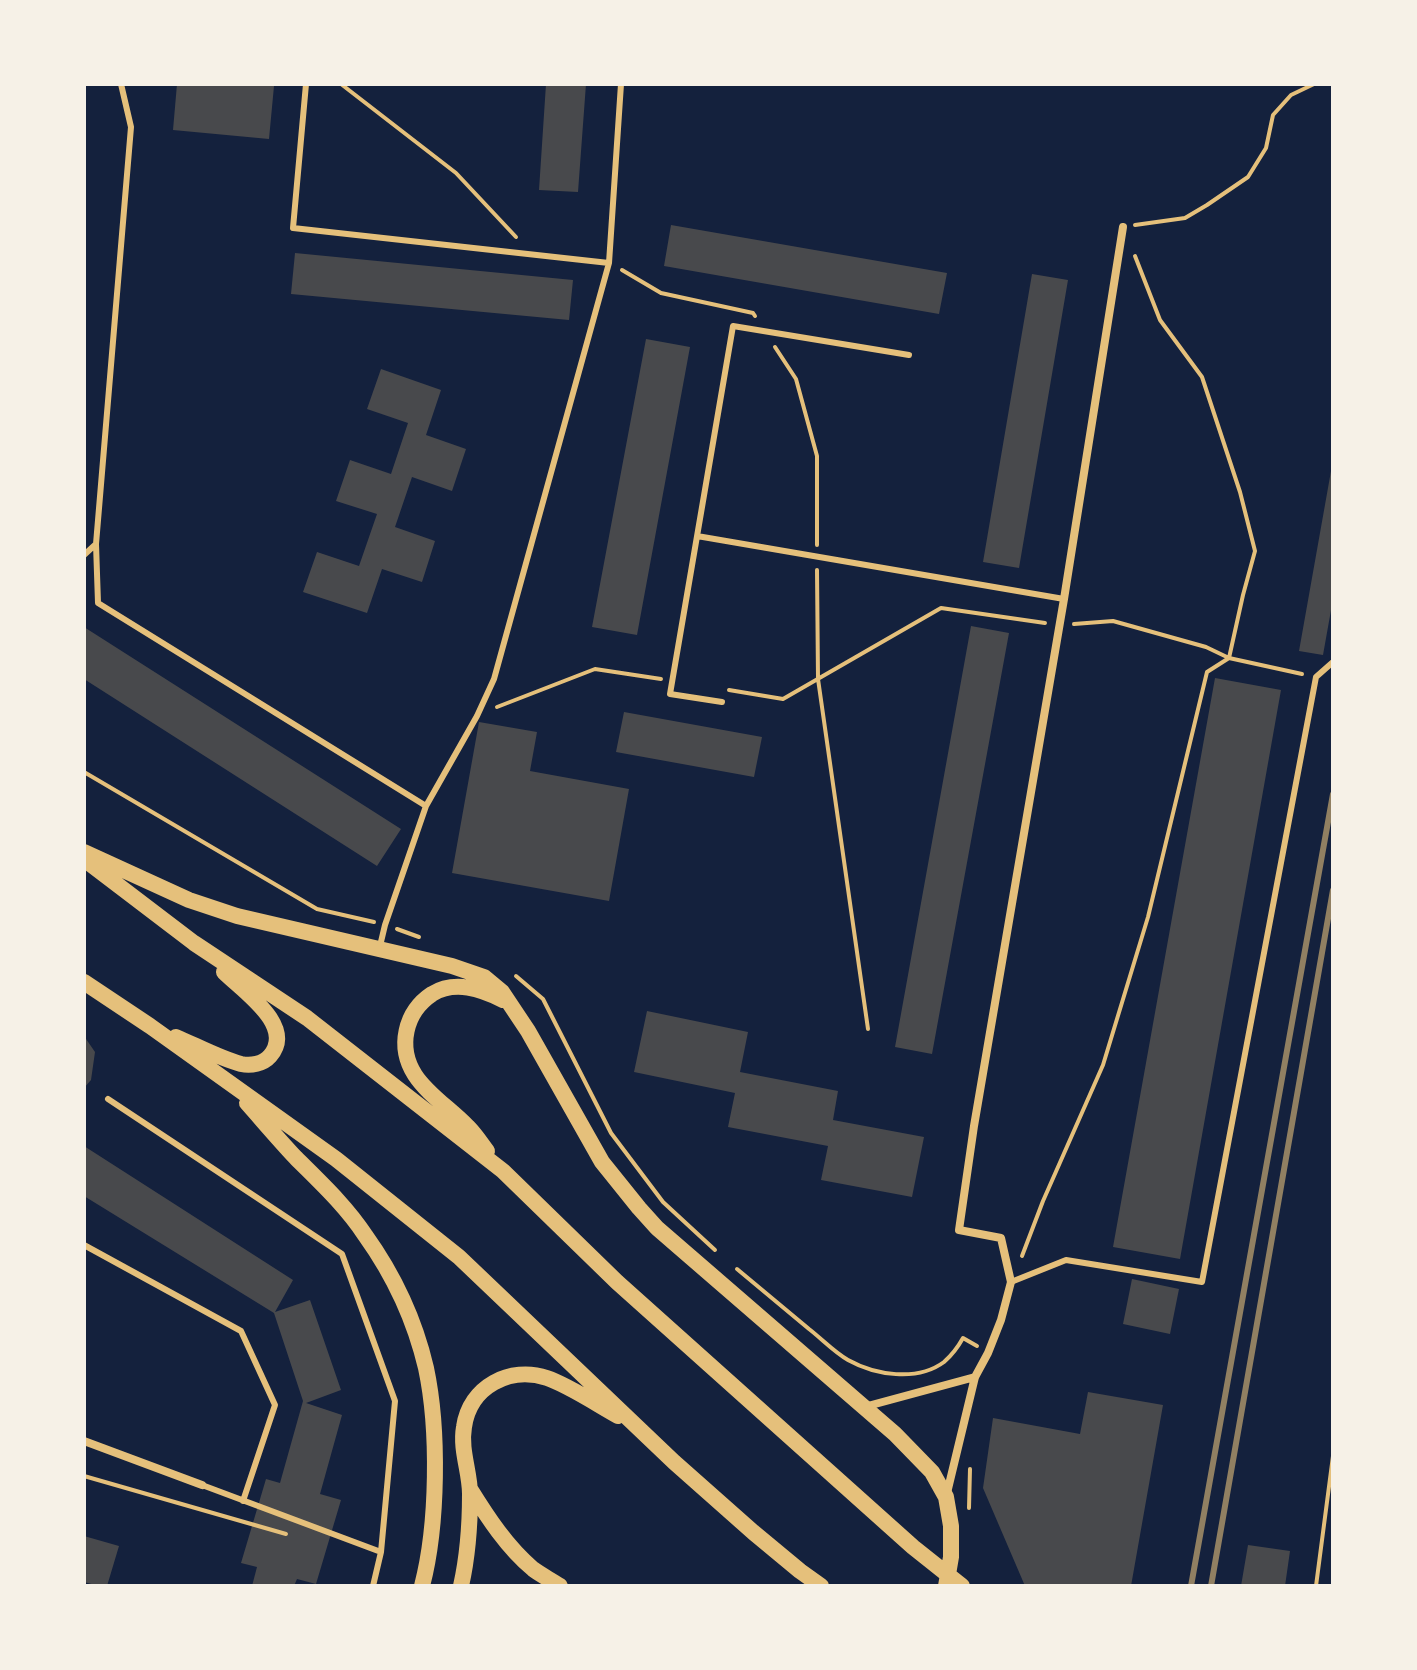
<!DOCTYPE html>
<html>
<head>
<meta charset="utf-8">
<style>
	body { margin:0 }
	#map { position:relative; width:1417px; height:1670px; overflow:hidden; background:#14213d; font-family:"Fira Sans",sans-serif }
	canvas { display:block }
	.frame { position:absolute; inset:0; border:86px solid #f6f1e7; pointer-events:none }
</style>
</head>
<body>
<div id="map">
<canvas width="1417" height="1670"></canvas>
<div class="frame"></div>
</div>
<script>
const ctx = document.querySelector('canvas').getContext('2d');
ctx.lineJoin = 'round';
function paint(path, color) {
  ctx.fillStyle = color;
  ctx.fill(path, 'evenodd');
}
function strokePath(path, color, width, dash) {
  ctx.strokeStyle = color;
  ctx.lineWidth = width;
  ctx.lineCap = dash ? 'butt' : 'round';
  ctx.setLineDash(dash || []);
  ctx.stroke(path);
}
paint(new Path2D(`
	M 177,84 L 274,86 L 269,139 L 173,130 Z
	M 546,84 L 586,84 L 578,192 L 539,190 Z
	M 671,225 L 947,273 L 939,314 L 664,266 Z
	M 295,253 L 573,280 L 569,320 L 291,294 Z
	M 1032,274 L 1068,280 L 1019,568 L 983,562 Z
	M 646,339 L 690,347 L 637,635 L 592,627 Z
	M 381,369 L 441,390 L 426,435 L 466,449 L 452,491 L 412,477 L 395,527 L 435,541 L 422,582 L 382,569 L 367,613 L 303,592 L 317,552 L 359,566 L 377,514 L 336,501 L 350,460 L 391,474 L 408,423 L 367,409 Z
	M 1331,471 L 1333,471 L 1333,599 L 1323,655 L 1299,651 Z
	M 971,626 L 1009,633 L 932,1054 L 895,1047 Z
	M 84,627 L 401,829 L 377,866 L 84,679 Z
	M 1215,678 L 1281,690 L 1180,1259 L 1113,1247 Z
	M 624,712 L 762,737 L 754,777 L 616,752 Z
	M 479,722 L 537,732 L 530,771 L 629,789 L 609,901 L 452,873 Z
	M 647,1011 L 748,1032 L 740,1072 L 838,1091 L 833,1120 L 924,1137 L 912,1197 L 821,1180 L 828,1146 L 728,1127 L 735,1093 L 634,1072 Z
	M 84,1036 L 95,1052 L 91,1080 L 84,1088 Z
	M 84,1146 L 293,1280 L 275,1312 L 310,1300 L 341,1390 L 306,1403 L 342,1415 L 320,1494 L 341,1500 L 316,1584 L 297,1579 L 294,1586 L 252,1586 L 257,1567 L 241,1563 L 266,1479 L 280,1483 L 303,1401 L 274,1313 L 84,1196 Z
	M 1132,1279 L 1179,1289 L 1170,1334 L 1123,1324 Z
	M 1088,1392 L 1163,1405 L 1131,1586 L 1025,1586 L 983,1488 L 993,1418 L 1080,1434 Z
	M 84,1536 L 119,1546 L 107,1586 L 99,1586 L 84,1582 Z
	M 1248,1545 L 1290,1551 L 1285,1586 L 1241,1586 Z`), '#48494c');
strokePath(new Path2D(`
	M 341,84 L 456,173 L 516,237
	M 1135,225 L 1185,218 L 1207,205 L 1248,177 L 1266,148 L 1273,115 L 1291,95 L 1314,84
	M 622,270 L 661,293 L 753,313 L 755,316
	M 775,347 L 796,379 L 817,456 L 817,545
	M 817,570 L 818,679 L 868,1029
	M 1074,624 L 1113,621 L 1206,647 L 1229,658 L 1302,674
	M 729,690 L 783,699 L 941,608 L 1045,623
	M 497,707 L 595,669 L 661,679
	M 84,772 L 317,909 L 374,922
	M 397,929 L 419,937
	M 516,976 L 543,999 L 611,1133 L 663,1202 L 715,1250
	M 1022,1256 L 1043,1201 L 1103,1065 L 1148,917 L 1207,672 L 1229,658 L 1243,595 L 1255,551 L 1240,492 L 1202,377 L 1160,320 L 1135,256
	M 737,1269 C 761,1289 785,1309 809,1329 C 822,1339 834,1352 848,1360 C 875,1375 917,1382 944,1362 C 952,1355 958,1347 963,1338 L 977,1346
	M 84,1476 L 286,1534
	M 969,1508 L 970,1469
	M 1316,1586 L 1333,1456`), '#e5c07b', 4);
strokePath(new Path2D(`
	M 306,84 L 293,228 L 609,263
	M 697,536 L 1064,599
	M 96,544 L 131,127 L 121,84
	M 84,555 L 96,544 L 98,603 L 426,806
	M 722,702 L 670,694 L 733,326 L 909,355
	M 380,946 L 385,925 L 426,806 L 477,716 L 494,679 L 609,263 L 621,84
	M 108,1099 L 342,1254 L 395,1401 L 381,1552 L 373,1586
	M 84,1245 L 241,1331 L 275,1405 L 243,1501
	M 1011,1282 L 1066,1260 L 1202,1282 L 1316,677 L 1333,662
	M 202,1485 L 381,1552`), '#e5c07b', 6);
strokePath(new Path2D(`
	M 864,1407 L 975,1377
	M 84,1441 L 202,1485
	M 947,1493 L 975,1377 L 988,1353 L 1001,1320 L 1011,1282 L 1001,1238 L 959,1230 L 974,1126 L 1064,599 L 1123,227`), '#e5c07b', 8);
strokePath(new Path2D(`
	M 84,852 L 189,900 L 237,916 L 452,966 L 484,977 L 502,992 L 528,1031 L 602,1162 L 639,1208 L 657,1228 L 895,1434 L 932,1472 L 946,1497 L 951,1526 L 951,1557 L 946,1586
	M 85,860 L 194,943 L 307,1018 L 503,1171 L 617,1282 L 913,1547 L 962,1586
	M 84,982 L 150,1026 L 336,1159 L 459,1257 L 674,1462 L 753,1532 L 800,1571 L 821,1586
	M 176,1037 C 195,1045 221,1059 241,1064 C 251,1066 263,1064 270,1056 C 296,1026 243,991 224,972
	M 247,1103 C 263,1121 279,1140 296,1158 C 320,1182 346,1206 365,1235 C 393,1274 415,1321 426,1368 C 439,1429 438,1525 422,1586
	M 487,1151 C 481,1143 475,1134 468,1127 C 451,1109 428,1095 415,1075 C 397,1047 405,1012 432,994 C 455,980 481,989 503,1000
	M 470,1489 C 488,1518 507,1547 533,1569 C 541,1575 551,1580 560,1586
	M 461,1586 C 468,1555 470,1526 470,1494 C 470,1472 460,1450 464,1427 C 470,1386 510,1366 547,1378 C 568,1385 598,1405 618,1416`), '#e5c07b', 16);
strokePath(new Path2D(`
	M 1191,1586 L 1333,794
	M 1211,1586 L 1333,890`), '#918062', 6);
</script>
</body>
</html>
